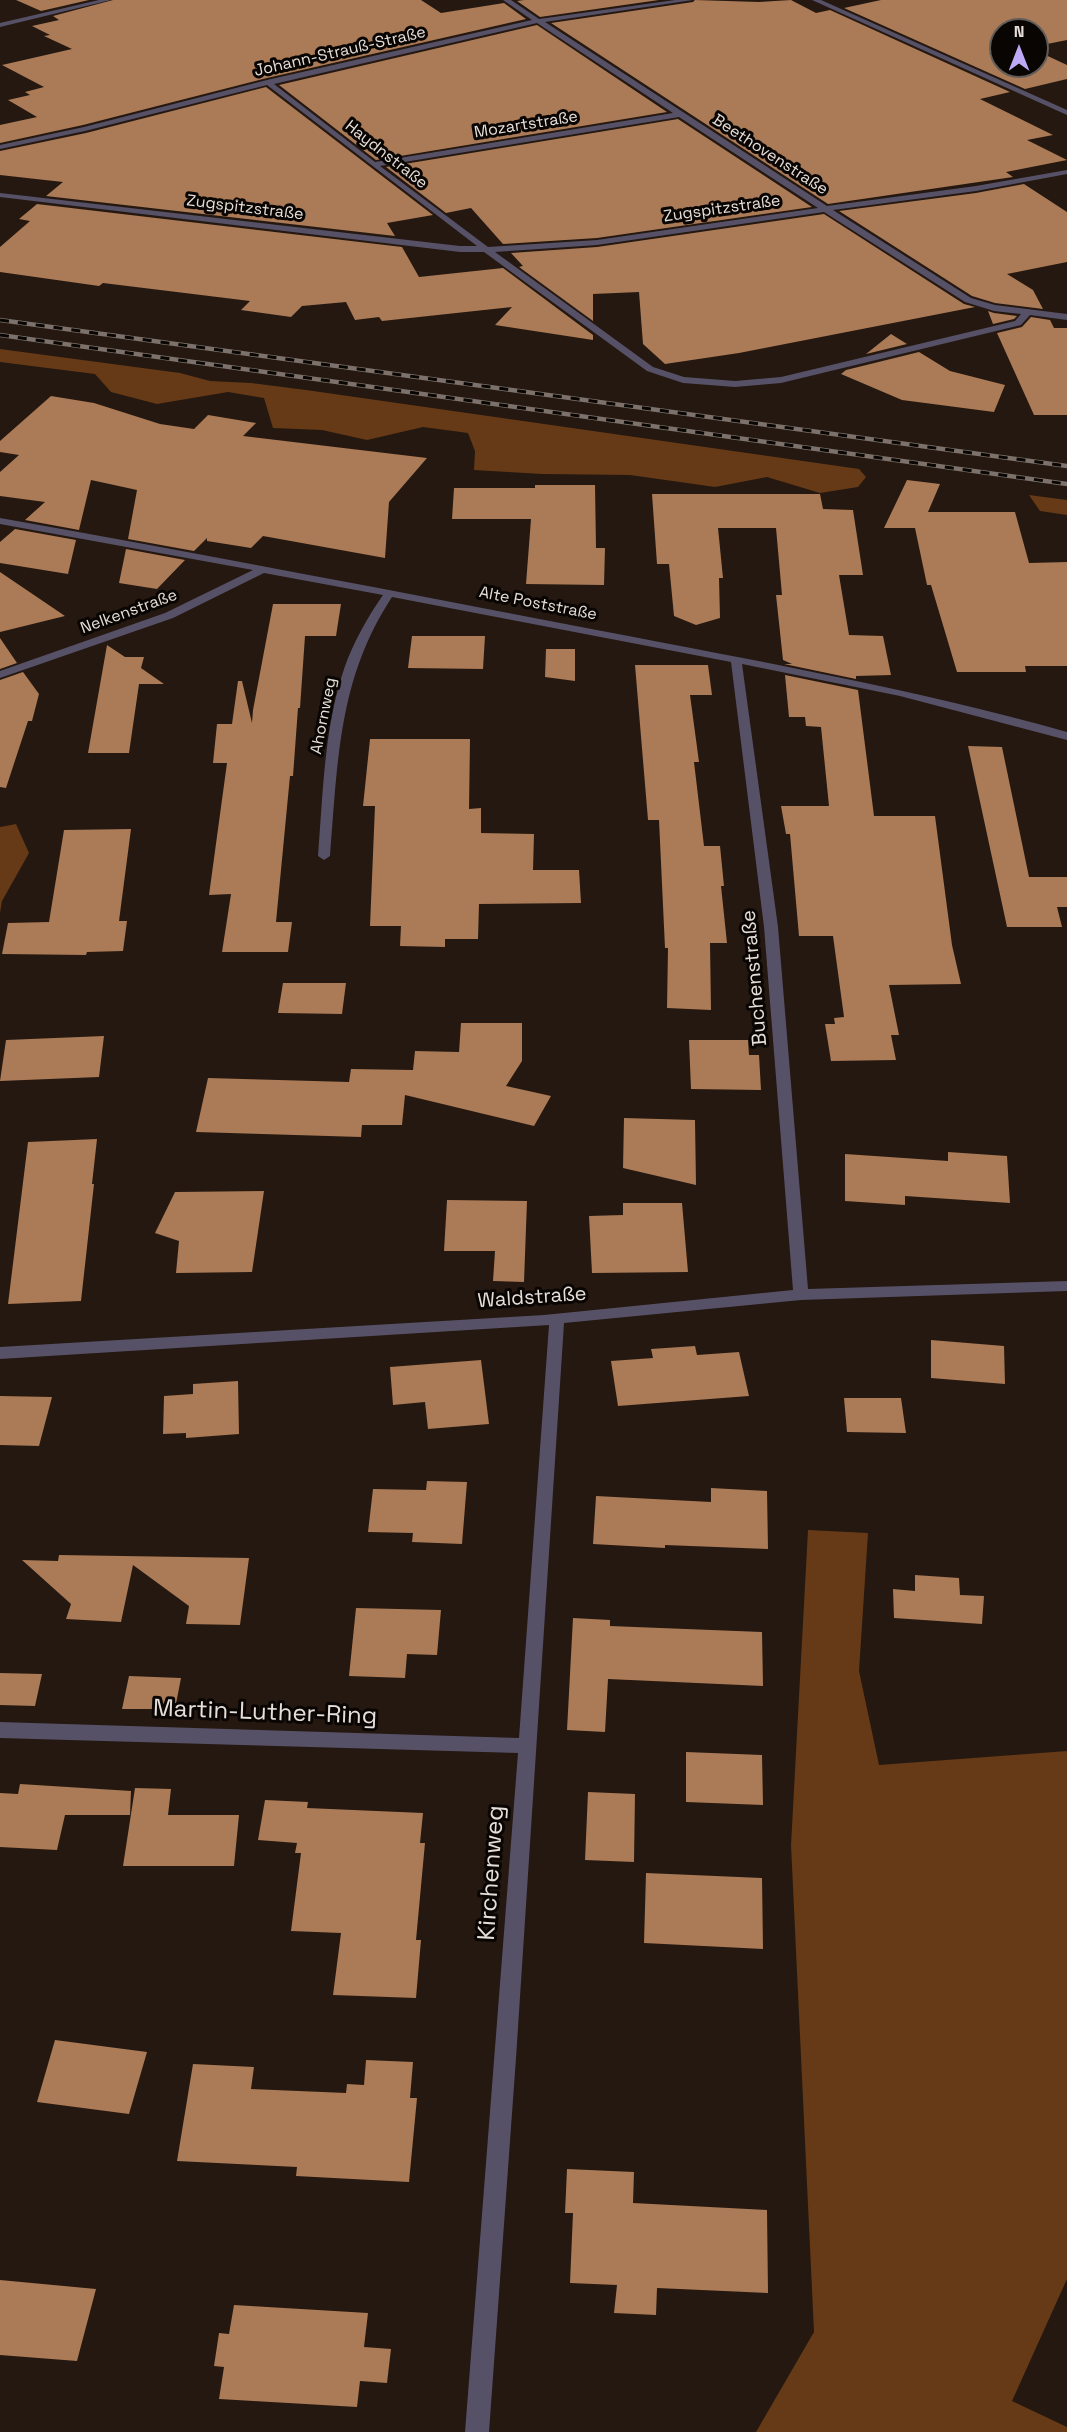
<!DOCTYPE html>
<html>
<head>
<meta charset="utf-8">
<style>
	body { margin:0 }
	#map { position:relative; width:1067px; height:2432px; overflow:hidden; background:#241810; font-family:"Space Grotesk",sans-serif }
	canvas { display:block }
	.north { position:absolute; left:989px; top:18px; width:60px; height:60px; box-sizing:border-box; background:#090503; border:2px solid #615c58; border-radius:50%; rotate:0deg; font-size:16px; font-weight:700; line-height:24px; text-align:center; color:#e6ded8 }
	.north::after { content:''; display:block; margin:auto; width:21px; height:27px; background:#bda9f5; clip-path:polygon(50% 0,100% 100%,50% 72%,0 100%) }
</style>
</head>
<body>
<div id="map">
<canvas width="1067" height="2432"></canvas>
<div class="north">N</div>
</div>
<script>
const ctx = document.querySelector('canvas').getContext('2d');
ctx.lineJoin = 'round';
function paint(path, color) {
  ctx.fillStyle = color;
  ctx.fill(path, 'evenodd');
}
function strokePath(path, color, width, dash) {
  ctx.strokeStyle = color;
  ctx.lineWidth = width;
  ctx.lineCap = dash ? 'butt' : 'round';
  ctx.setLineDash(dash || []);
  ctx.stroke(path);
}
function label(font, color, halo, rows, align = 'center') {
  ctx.font = font + ' "Space Grotesk",sans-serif';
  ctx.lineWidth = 6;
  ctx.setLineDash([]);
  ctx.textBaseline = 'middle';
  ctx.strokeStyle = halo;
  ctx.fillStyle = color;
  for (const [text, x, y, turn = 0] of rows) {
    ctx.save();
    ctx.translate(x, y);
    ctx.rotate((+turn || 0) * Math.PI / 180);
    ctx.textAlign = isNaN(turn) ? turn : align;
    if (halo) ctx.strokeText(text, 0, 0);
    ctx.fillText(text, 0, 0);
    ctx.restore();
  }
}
paint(new Path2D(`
	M 0,349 L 180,373 L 210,381 L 251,383 L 306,390 L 859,469 L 866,477 L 858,487 L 820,493 L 767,477 L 715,487 L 630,475 L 542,474 L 474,470 L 475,451 L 468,433 L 423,427 L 367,440 L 322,430 L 273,428 L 264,398 L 228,392 L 157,404 L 111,392 L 95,374 L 0,362 Z
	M 1029,495 L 1067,500 L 1067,515 L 1040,511 Z
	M 16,824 L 29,853 L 2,901 L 0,913 L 0,827 Z
	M 808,1530 L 868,1533 L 859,1671 L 879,1765 L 1067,1751 L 1067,2279 L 1012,2401 L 1067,2427 L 1067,2432 L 756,2432 L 814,2332 L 791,1845 Z`), '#663a16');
paint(new Path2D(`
	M 16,0 L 89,0 L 41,11 Z
	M 113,0 L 421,0 L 441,13 L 504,3 L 526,19 L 267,78 L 83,125 L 0,143 L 0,125 L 37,117 L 8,100 L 30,95 L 25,92 L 44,87 L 2,65 L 72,49 L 44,36 L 50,35 L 32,26 L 59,20 L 53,16 Z
	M 524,0 L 659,0 L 540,17 L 517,1 Z
	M 695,0 L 759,2 L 791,0 L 816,13 L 830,10 L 1010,92 L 980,99 L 1053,135 L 1027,140 L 1067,160 L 1006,172 L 1013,177 L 828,204 L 551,23 L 693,2 Z
	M 881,0 L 1067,0 L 1067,40 L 1037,46 L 1037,30 L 1001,30 L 1001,66 L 1037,66 L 1037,51 L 1067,65 L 1067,79 L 1025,89 L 844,8 Z
	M 537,25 L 667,112 L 376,160 L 279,85 Z
	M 266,87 L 433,215 L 387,223 L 395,236 L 46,196 L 63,182 L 0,175 L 0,151 L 86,133 Z
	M 678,119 L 812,207 L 597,238 L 503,244 L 471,208 L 446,213 L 386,167 Z
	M 1024,184 L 1067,212 L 1067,262 L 1007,274 L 1033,290 L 1043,309 L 995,303 L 972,296 L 839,211 L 976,193 Z
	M 37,204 L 402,247 L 419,277 L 503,268 L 593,335 L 593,340 L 495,325 L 512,307 L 382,321 L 379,317 L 355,320 L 346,302 L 302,306 L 291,317 L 241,310 L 250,301 L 103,283 L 99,286 L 0,272 L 0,247 L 30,221 L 19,219 Z
	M 824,214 L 964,304 L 975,307 L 739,353 L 665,364 L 643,344 L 639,292 L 593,294 L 593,321 L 519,267 L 523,266 L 511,253 L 597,247 Z
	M 988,311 L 994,313 L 1017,316 L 1014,319 L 993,324 Z
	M 1031,317 L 1050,320 L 1054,328 L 1067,328 L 1067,415 L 1034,415 L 997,333 L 1022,327 Z
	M 891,334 L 907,344 L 866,354 Z
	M 919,352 L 950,371 L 1005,385 L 994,412 L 902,400 L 841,374 L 846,370 Z
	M 51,396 L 94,403 L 160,424 L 194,429 L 208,415 L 256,423 L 243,436 L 427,458 L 389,502 L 385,558 L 263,536 L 251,548 L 207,541 L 207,538 L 194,551 L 128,539 L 137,490 L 91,480 L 79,530 L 25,520 L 45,502 L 0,496 L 0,472 L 19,455 L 0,452 L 0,441 Z
	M 907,480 L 940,484 L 928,512 L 1015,512 L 1029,563 L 1067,562 L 1067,666 L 1025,666 L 1026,672 L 957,672 L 931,585 L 927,585 L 915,528 L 884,528 Z
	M 535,485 L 595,485 L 596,548 L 605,548 L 604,585 L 526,584 L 531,519 L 452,519 L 454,488 L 535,488 Z
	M 652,494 L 820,494 L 823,509 L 853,510 L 863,575 L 839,575 L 849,635 L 883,636 L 891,675 L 856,676 L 856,679 L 784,664 L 792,664 L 783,660 L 776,595 L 782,595 L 776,528 L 718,528 L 723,578 L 719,578 L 720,618 L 696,625 L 674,616 L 669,564 L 657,564 Z
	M 15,529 L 76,540 L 68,574 L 0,563 L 0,542 Z
	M 126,549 L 185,560 L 157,589 L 119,583 Z
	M 0,572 L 65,616 L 0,632 Z
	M 273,604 L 341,604 L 336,636 L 305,636 L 300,708 L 298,708 L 293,776 L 290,776 L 276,922 L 292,922 L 288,952 L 222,952 L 231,894 L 209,895 L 227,763 L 213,763 L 217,724 L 232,724 L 238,681 L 242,681 L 252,723 L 253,710 Z
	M 412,636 L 485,636 L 483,669 L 408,668 Z
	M 0,638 L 17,663 L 0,669 Z
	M 107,645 L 125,657 L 144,657 L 141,668 L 164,684 L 139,684 L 129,753 L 88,753 Z
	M 546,649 L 575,649 L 575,681 L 545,677 Z
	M 635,665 L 708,665 L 712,695 L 690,695 L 699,762 L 694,762 L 704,846 L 720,846 L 724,886 L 721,886 L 727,943 L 710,943 L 711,1010 L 667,1008 L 668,948 L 665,948 L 659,820 L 648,820 Z
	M 23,672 L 39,694 L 32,721 L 28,721 L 6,788 L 0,787 L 0,680 Z
	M 785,675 L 858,690 L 874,816 L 935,816 L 952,945 L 961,984 L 889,985 L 899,1035 L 891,1035 L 896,1060 L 831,1061 L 825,1024 L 835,1024 L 834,1018 L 844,1017 L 833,936 L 799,936 L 790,834 L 786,834 L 781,806 L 829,806 L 821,727 L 806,726 L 805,717 L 789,717 Z
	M 370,739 L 470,739 L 469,809 L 481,808 L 481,833 L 534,834 L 533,870 L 579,870 L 581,903 L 479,904 L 478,939 L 445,939 L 445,947 L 400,946 L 401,926 L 370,926 L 375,806 L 363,806 Z
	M 968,746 L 1002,747 L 1029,877 L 1067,877 L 1067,907 L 1057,907 L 1062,927 L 1007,927 Z
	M 131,829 L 119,921 L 127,921 L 123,951 L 87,952 L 86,955 L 2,954 L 8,923 L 49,922 L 64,830 Z
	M 283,983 L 346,983 L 342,1014 L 278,1013 Z
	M 461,1023 L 522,1023 L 522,1061 L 506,1086 L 551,1096 L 534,1126 L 405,1095 L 402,1125 L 362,1125 L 361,1137 L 196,1132 L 208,1078 L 349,1082 L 351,1069 L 413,1070 L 415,1051 L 459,1052 Z
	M 104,1036 L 99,1077 L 0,1081 L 6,1040 Z
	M 689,1040 L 748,1040 L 749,1055 L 759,1055 L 761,1090 L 691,1089 Z
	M 624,1118 L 695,1120 L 696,1185 L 623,1168 Z
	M 97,1139 L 92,1184 L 94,1184 L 81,1301 L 8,1304 L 28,1142 Z
	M 948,1152 L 1007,1156 L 1010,1203 L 905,1196 L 905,1205 L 845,1201 L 845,1154 L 948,1161 Z
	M 264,1191 L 252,1272 L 176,1273 L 179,1241 L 155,1233 L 175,1192 Z
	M 447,1200 L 527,1201 L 524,1282 L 493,1281 L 495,1251 L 444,1251 Z
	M 623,1203 L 682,1203 L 688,1272 L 592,1273 L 589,1216 L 623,1215 Z
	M 931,1340 L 1004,1346 L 1005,1384 L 931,1378 Z
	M 695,1346 L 697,1355 L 739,1352 L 749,1396 L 618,1406 L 611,1361 L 653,1358 L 651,1349 Z
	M 481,1360 L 489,1424 L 428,1429 L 425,1402 L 393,1405 L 390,1367 Z
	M 238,1381 L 239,1434 L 186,1438 L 186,1433 L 163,1434 L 164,1396 L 193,1394 L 193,1384 Z
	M 0,1396 L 52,1397 L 39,1446 L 0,1445 Z
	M 844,1398 L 901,1398 L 906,1433 L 847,1432 Z
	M 427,1481 L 467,1482 L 462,1544 L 412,1542 L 413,1533 L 368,1532 L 373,1489 L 426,1490 Z
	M 711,1488 L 767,1491 L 768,1549 L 665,1545 L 665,1548 L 593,1544 L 596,1496 L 711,1502 Z
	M 59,1555 L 249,1558 L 240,1625 L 186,1624 L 189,1606 L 133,1565 L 121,1622 L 66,1619 L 71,1604 L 22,1560 L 58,1561 Z
	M 915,1575 L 959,1578 L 960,1595 L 984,1596 L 982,1624 L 894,1618 L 893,1589 L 915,1591 Z
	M 356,1608 L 441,1610 L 437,1655 L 407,1654 L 405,1678 L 349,1676 Z
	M 573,1618 L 610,1620 L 610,1626 L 762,1632 L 763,1686 L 608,1679 L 605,1732 L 567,1730 Z
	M 0,1673 L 42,1674 L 35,1706 L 0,1705 Z
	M 129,1676 L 181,1678 L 175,1709 L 122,1709 Z
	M 686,1752 L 762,1755 L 763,1805 L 686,1802 Z
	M 20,1784 L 131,1791 L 130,1815 L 65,1815 L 57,1850 L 0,1847 L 0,1793 L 18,1794 Z
	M 135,1788 L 171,1789 L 168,1815 L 239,1815 L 234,1866 L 123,1866 Z
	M 588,1792 L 635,1794 L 634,1862 L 585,1860 Z
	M 265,1800 L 308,1802 L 307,1808 L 423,1813 L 420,1843 L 425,1843 L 416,1940 L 421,1940 L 416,1998 L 333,1995 L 341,1933 L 291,1931 L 301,1853 L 295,1853 L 297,1843 L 258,1840 Z
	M 646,1873 L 762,1878 L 763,1949 L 644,1943 Z
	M 55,2040 L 147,2052 L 129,2114 L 37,2102 Z
	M 366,2060 L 413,2062 L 410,2098 L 417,2098 L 409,2182 L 296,2176 L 297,2167 L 177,2161 L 193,2064 L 254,2067 L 251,2089 L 346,2093 L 347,2084 L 364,2085 Z
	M 567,2169 L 634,2172 L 633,2203 L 767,2210 L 768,2293 L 657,2288 L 656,2315 L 614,2313 L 617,2285 L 570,2283 L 573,2213 L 565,2213 Z
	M 0,2280 L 96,2289 L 77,2361 L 0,2355 Z
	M 234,2305 L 368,2313 L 364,2347 L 391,2349 L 387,2383 L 360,2381 L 357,2407 L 219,2399 L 224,2367 L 214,2366 L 219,2333 L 229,2334 Z`), '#ab7a56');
paint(new Path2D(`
	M 99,0 L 111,0 L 0,27 L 0,23 Z
	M 503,0 L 511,0 L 539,19 L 675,0 L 693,0 L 545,22 L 827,206 L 976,186 L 1067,170 L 1067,174 L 976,191 L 833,210 L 971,298 L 995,305 L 1067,314 L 1067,320 L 1030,315 L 1021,325 L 781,383 L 735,387 L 683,383 L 647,371 L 484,252 L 460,252 L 0,197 L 0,193 L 460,246 L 477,246 L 267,85 L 85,131 L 0,149 L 0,145 L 84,127 L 267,80 L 532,20 ZM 537,23 L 673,113 L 375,162 L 274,84 ZM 679,117 L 818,208 L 597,240 L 488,247 L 380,166 ZM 824,212 L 965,302 L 994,311 L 1021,314 L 1015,321 L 781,377 L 735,381 L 684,377 L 653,367 L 495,252 L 597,245 Z
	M 812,0 L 821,0 L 1067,110 L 1067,115 Z
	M 0,518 C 202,554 400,592 602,631 C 758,661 914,689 1067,732 L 1067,740 L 900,696 L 742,664 L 778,927 L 808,1289 L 1067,1281 L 1067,1291 L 801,1300 L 564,1323 L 516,2058 L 489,2432 L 465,2432 L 518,1753 L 0,1738 L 0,1722 L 519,1738 L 549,1325 L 0,1359 L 0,1347 L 544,1315 L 793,1290 L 764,927 L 731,662 L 392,597 C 338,679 338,761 330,856 L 324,860 L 318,856 C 323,794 324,728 344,669 C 353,643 367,618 383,595 L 264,573 L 173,618 L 0,678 L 0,671 L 165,613 L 253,570 L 0,524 Z`), '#565167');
const rail = new Path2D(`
	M 0,320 L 1067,466
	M 0,335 L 1067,484`);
strokePath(rail, '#7c726b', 4.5);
strokePath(rail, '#090503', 3, [9]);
label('16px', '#e6ded8', '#090503', [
	["Johann-Strauß-Straße",340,52,-13],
	["Mozartstraße",526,125,-9],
	["Haydnstraße",386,155,38],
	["Beethovenstraße",770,155,33],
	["Zugspitzstraße",245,208,7],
	["Zugspitzstraße",722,209,-8],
	["Alte Poststraße",538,604,11],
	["Nelkenstraße",129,612,-20],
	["Ahornweg",324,716,-79]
]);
label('20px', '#e6ded8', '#090503', [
	["Buchenstraße",755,978,-95],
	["Waldstraße",532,1298,-4]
]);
label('24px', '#e6ded8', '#090503', [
	["Martin-Luther-Ring",265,1713,2],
	["Kirchenweg",492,1873,-86]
]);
</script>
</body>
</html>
